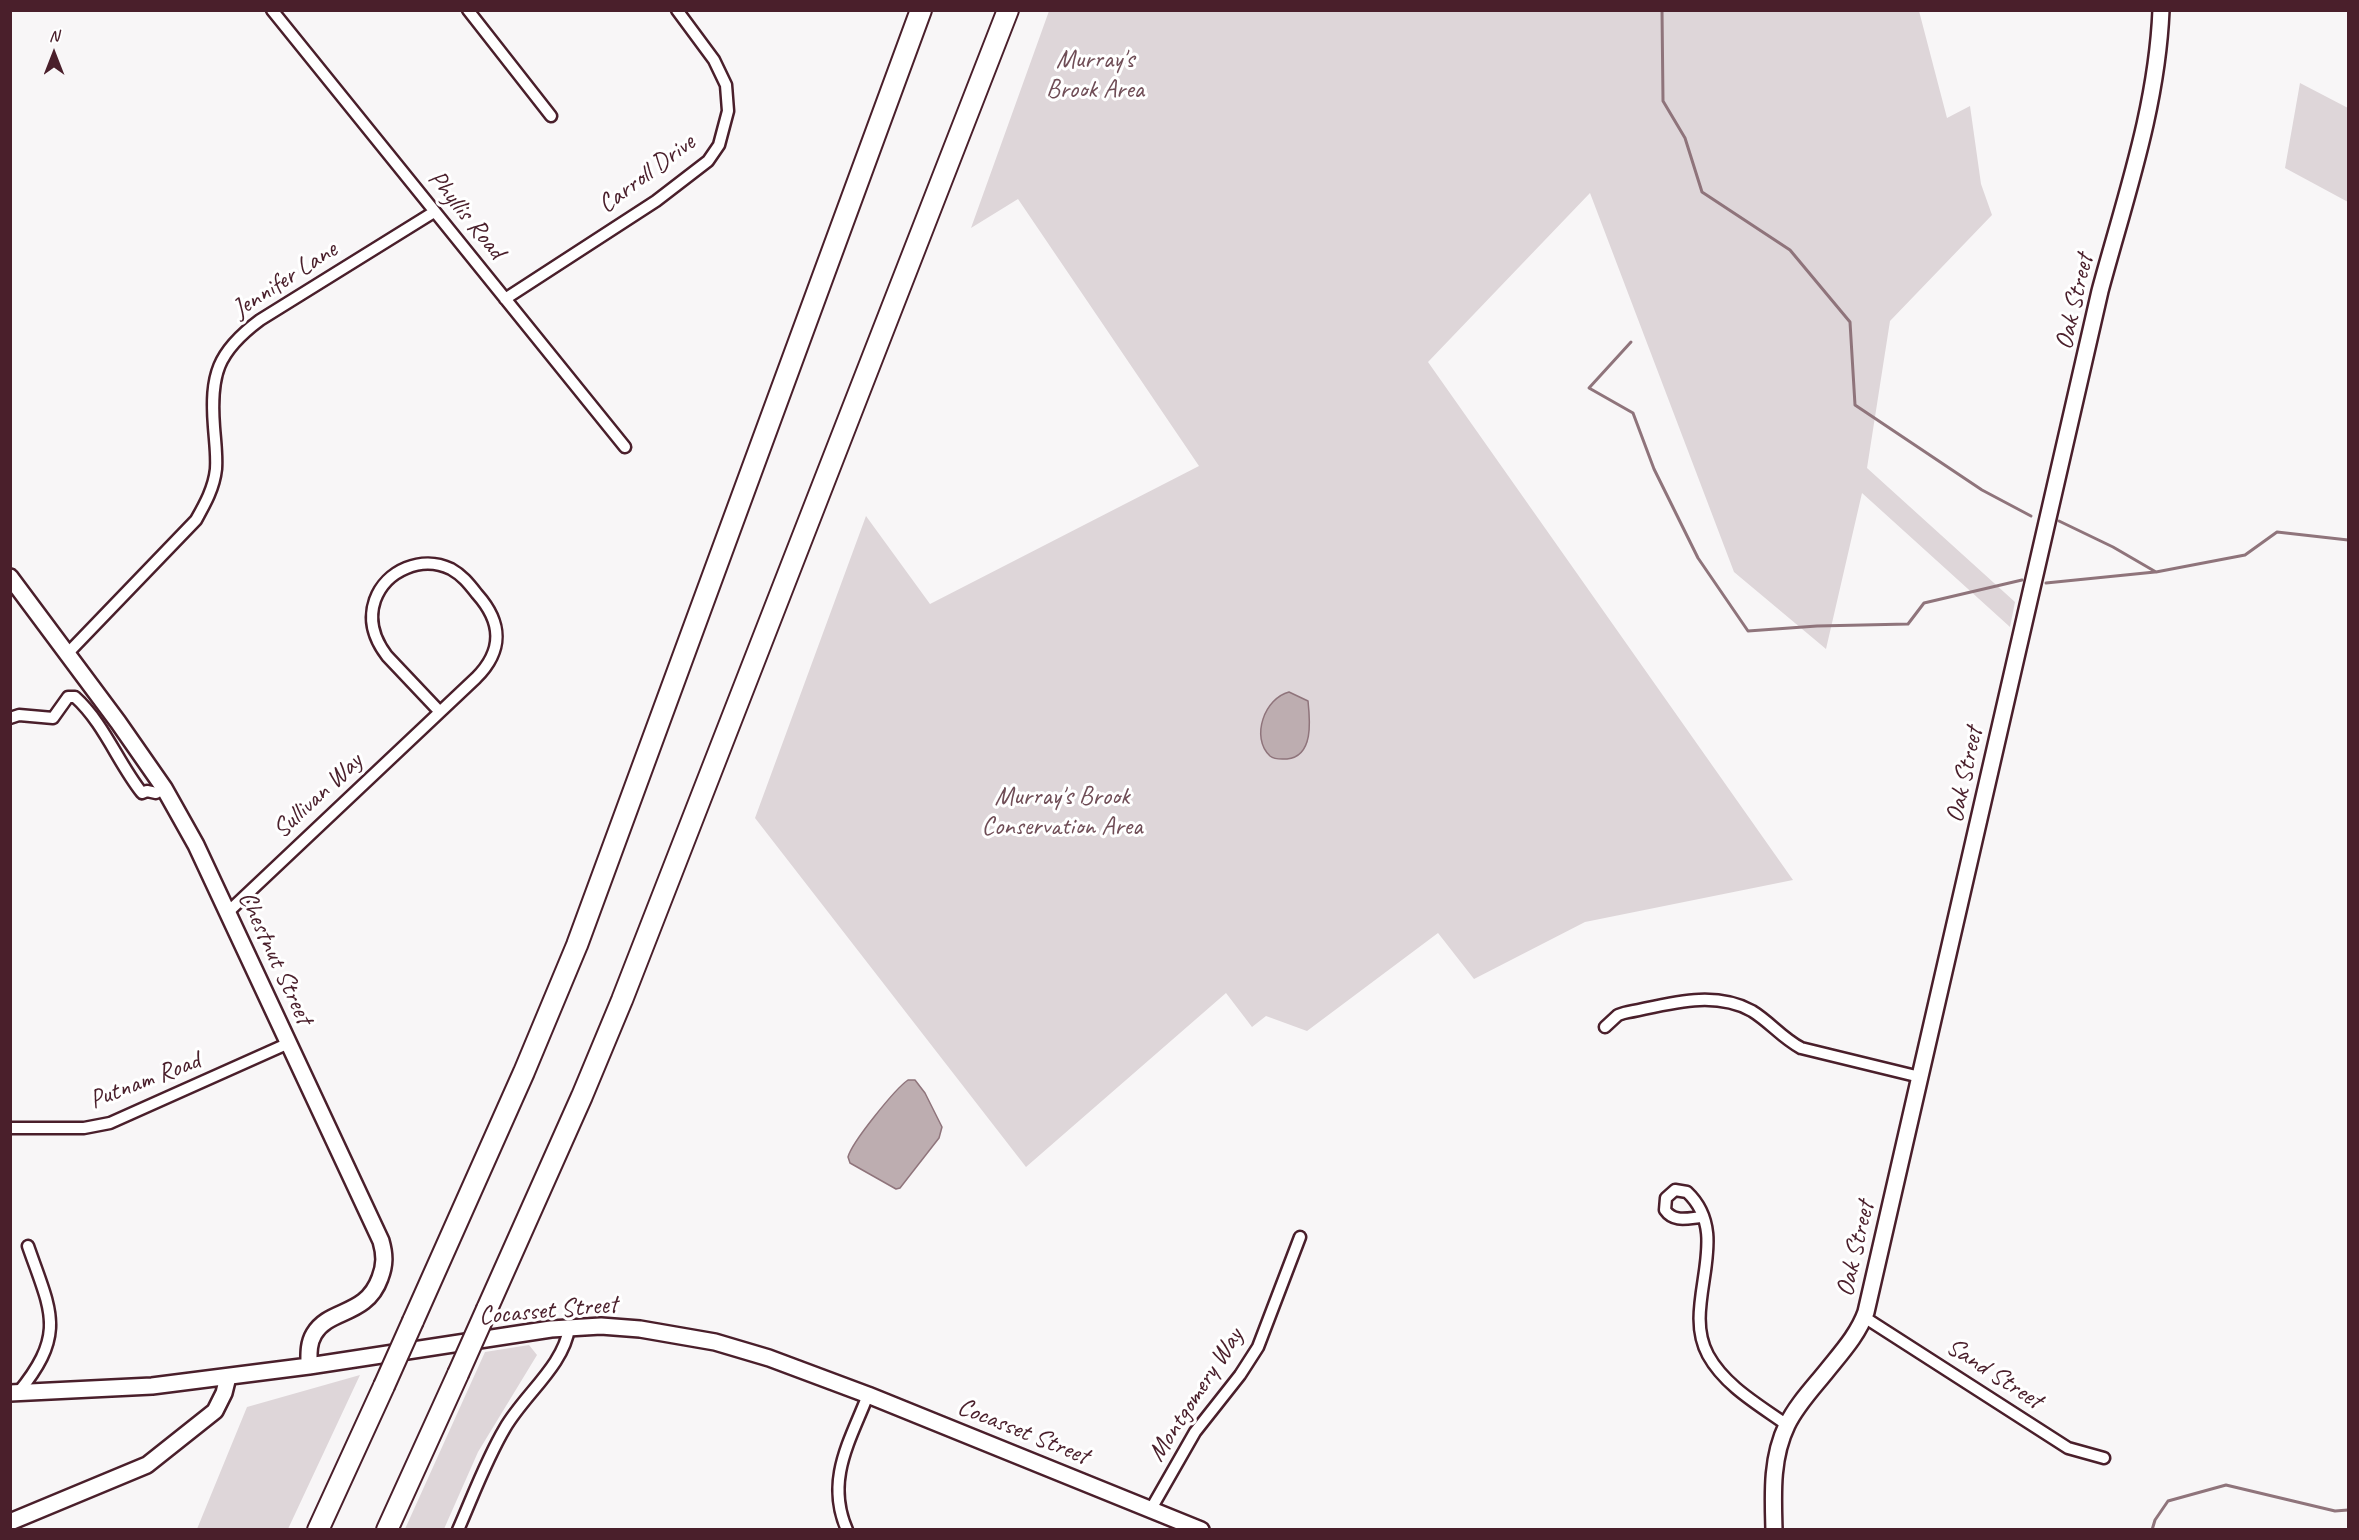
<!DOCTYPE html>
<html>
<head>
<meta charset="utf-8">
<style>
	body { margin:0 }
	#map { position:relative; width:2359px; height:1540px; overflow:hidden; background:#f8f6f7; font-family:Caveat,sans-serif }
	canvas { display:block }
	.frame { position:absolute; inset:0; border:12px solid #4a1f2b; pointer-events:none }
	.north { position:absolute; left:24px; top:24px; width:60px; height:60px; -webkit-text-stroke:4px #fff; paint-order:stroke; rotate:0deg; font-size:16px; font-weight:700; line-height:24px; text-align:center; color:#4a1f2b }
	.north::after { content:''; display:block; margin:auto; width:21px; height:27px; background:#4a1f2b; clip-path:polygon(50% 0,100% 100%,50% 72%,0 100%) }
</style>
</head>
<body>
<div id="map">
<canvas width="2359" height="1540"></canvas>
<div class="frame"></div>
<div class="north">N</div>
</div>
<script>
const ctx = document.querySelector('canvas').getContext('2d');
ctx.lineJoin = 'round';
function paint(path, color) {
  ctx.fillStyle = color;
  ctx.fill(path, 'evenodd');
}
function strokePath(path, color, width, dash) {
  ctx.strokeStyle = color;
  ctx.lineWidth = width;
  ctx.lineCap = dash ? 'butt' : 'round';
  ctx.setLineDash(dash || []);
  ctx.stroke(path);
}
function label(font, color, halo, rows, align = 'center') {
  ctx.font = font + ' Caveat,sans-serif';
  ctx.lineWidth = 6;
  ctx.setLineDash([]);
  ctx.textBaseline = 'middle';
  ctx.strokeStyle = halo;
  ctx.fillStyle = color;
  for (const [text, x, y, turn = 0] of rows) {
    ctx.save();
    ctx.translate(x, y);
    ctx.rotate((+turn || 0) * Math.PI / 180);
    ctx.textAlign = isNaN(turn) ? turn : align;
    if (halo) ctx.strokeText(text, 0, 0);
    ctx.fillText(text, 0, 0);
    ctx.restore();
  }
}
paint(new Path2D(`
	M 1049,11 L 1919,11 L 1947,118 L 1970,106 L 1981,184 L 1992,215 L 1890,321 L 1867,468 L 2015,602 L 2010,627 L 1862,493 L 1826,649 L 1734,572 L 1590,193 L 1428,362 L 1793,880 L 1585,922 L 1474,979 L 1438,933 L 1307,1031 L 1266,1016 L 1252,1027 L 1226,993 L 1026,1167 L 755,818 L 866,516 L 930,604 L 1199,466 L 1018,199 L 971,228 Z
	M 2300,83 L 2348,108 L 2348,202 L 2285,168 Z
	M 529,1345 L 537,1355 L 478,1452 L 444,1529 L 405,1529 L 485,1352 Z
	M 360,1375 L 288,1529 L 197,1529 L 247,1407 Z`), '#ded6d9');
const water = new Path2D(`
	M 1289,692 L 1308,701 C 1310,720 1314,756 1287,759 C 1281,759 1275,760 1270,756 C 1250,737 1265,698 1289,692 Z
	M 908,1080 L 915,1080 L 925,1093 L 942,1127 L 939,1138 L 900,1188 L 896,1189 L 850,1163 L 848,1157 C 852,1142 895,1089 908,1080 Z`);
paint(water, '#bdadb0');
strokePath(water, '#8f747b', 1.5);
strokePath(new Path2D(`
	M 1662,10 L 1663,101 L 1685,138 L 1702,192 L 1790,250 L 1850,322 L 1855,405 L 1982,490 L 2031,516
	M 1631,342 L 1589,388 L 1633,413 L 1654,469 L 1698,558 L 1748,631 L 1817,626 L 1908,624 L 1924,603 L 2022,580
	M 2059,521 L 2113,547 L 2156,572 L 2245,555 L 2277,532 L 2348,540
	M 2046,583 L 2155,572
	M 2152,1530 L 2155,1520 L 2168,1501 L 2226,1485 L 2335,1511 L 2348,1510`), '#8f747b', 3);
const street = new Path2D(`
	M 272,10 L 625,447
	M 468,10 L 551,116
	M 505,299 L 656,201 L 708,161 L 719,145 L 728,111 L 726,85 L 714,60 L 677,10
	M 67,654 L 196,520 C 205,504 214,488 216,469 C 217,455 215,441 214,427 C 210,375 217,352 260,320 L 434,212
	M 10,718 L 19,715 L 53,718 L 68,697 L 75,697 C 104,723 118,763 142,793 L 147,791 L 156,793 L 164,788
	M 227,913 L 476,678 C 504,650 502,622 477,594 C 469,584 462,575 451,569 C 422,555 386,570 375,600 C 368,620 374,639 387,656 L 440,712
	M 1605,1027 L 1618,1015 L 1624,1013 C 1666,1005 1712,989 1752,1011 C 1770,1022 1782,1038 1801,1048 L 1920,1077
	M 10,1128 L 84,1128 L 110,1123 L 289,1043
	M 1702,1217 C 1688,1218 1674,1223 1665,1210 L 1666,1198 L 1675,1190 L 1687,1192 C 1735,1237 1680,1304 1708,1355 C 1725,1386 1759,1405 1787,1425
	M 1864,1317 L 2068,1448 L 2104,1458
	M 18,1393 C 67,1333 51,1312 28,1246
	M 1151,1509 L 1195,1432 L 1240,1375 L 1258,1347 L 1300,1237
	M 458,1530 C 473,1496 486,1460 505,1428 C 524,1395 564,1365 569,1328
	M 847,1530 C 825,1480 850,1441 868,1395`);
const secondary = new Path2D(`
	M 10,577 L 118,722 L 164,788 L 196,845 L 381,1241 C 385,1255 385,1265 380,1278 C 366,1317 329,1308 314,1334 C 308,1344 309,1355 309,1366
	M 10,1393 L 152,1386 L 309,1366 L 551,1329 L 601,1326 L 640,1329 L 715,1342 L 769,1358 L 868,1395 L 1201,1530
	M 10,1522 L 147,1465 L 215,1411 L 224,1393 L 228,1377
	M 1774,1530 C 1773,1494 1771,1458 1787,1425 C 1796,1406 1812,1389 1825,1373 C 1840,1354 1858,1335 1866,1312 L 2100,291 C 2125,198 2157,108 2161,10`);
const highway = new Path2D(`
	M 487,1309 L 582,1096 L 622,1000 L 1008,10
	M 413,1321 L 524,1072 L 577,945 L 921,10
	M 318,1530 L 384,1386
	M 387,1530 L 458,1374`);
strokePath(street, '#4a1f2b', 15);
strokePath(secondary, '#4a1f2b', 20);
strokePath(highway, '#4a1f2b', 24);
strokePath(street, '#fff', 10);
strokePath(secondary, '#fff', 15);
strokePath(highway, '#fff', 20);
const highwayBridge = new Path2D(`
	M 458,1374 L 487,1309
	M 384,1386 L 413,1321`);
strokePath(highwayBridge, '#4a1f2b', 24, []);
strokePath(highwayBridge, '#fff', 20);
label('26px', '#6f4d56', '#fff', [
	["Murray's",1095,60],
	["Brook Area",1095,90],
	["Murray's Brook",1062,797],
	["Conservation Area",1062,827]
]);
label('26px', '#4a1f2b', '#fff', [
	["Carroll Drive",647,174,-37],
	["Phyllis Road",466,215,51],
	["Jennifer Lane",285,280,-33],
	["Oak Street",2075,302,-77],
	["Oak Street",1965,775,-78],
	["Sullivan Way",318,796,-43],
	["Chestnut Street",275,958,65],
	["Putnam Road",145,1081,-21],
	["Oak Street",1856,1249,-77],
	["Cocasset Street",548,1311,-5],
	["Sand Street",1994,1374,33],
	["Montgomery Way",1196,1395,-57],
	["Cocasset Street",1023,1432,22]
]);
</script>
</body>
</html>
